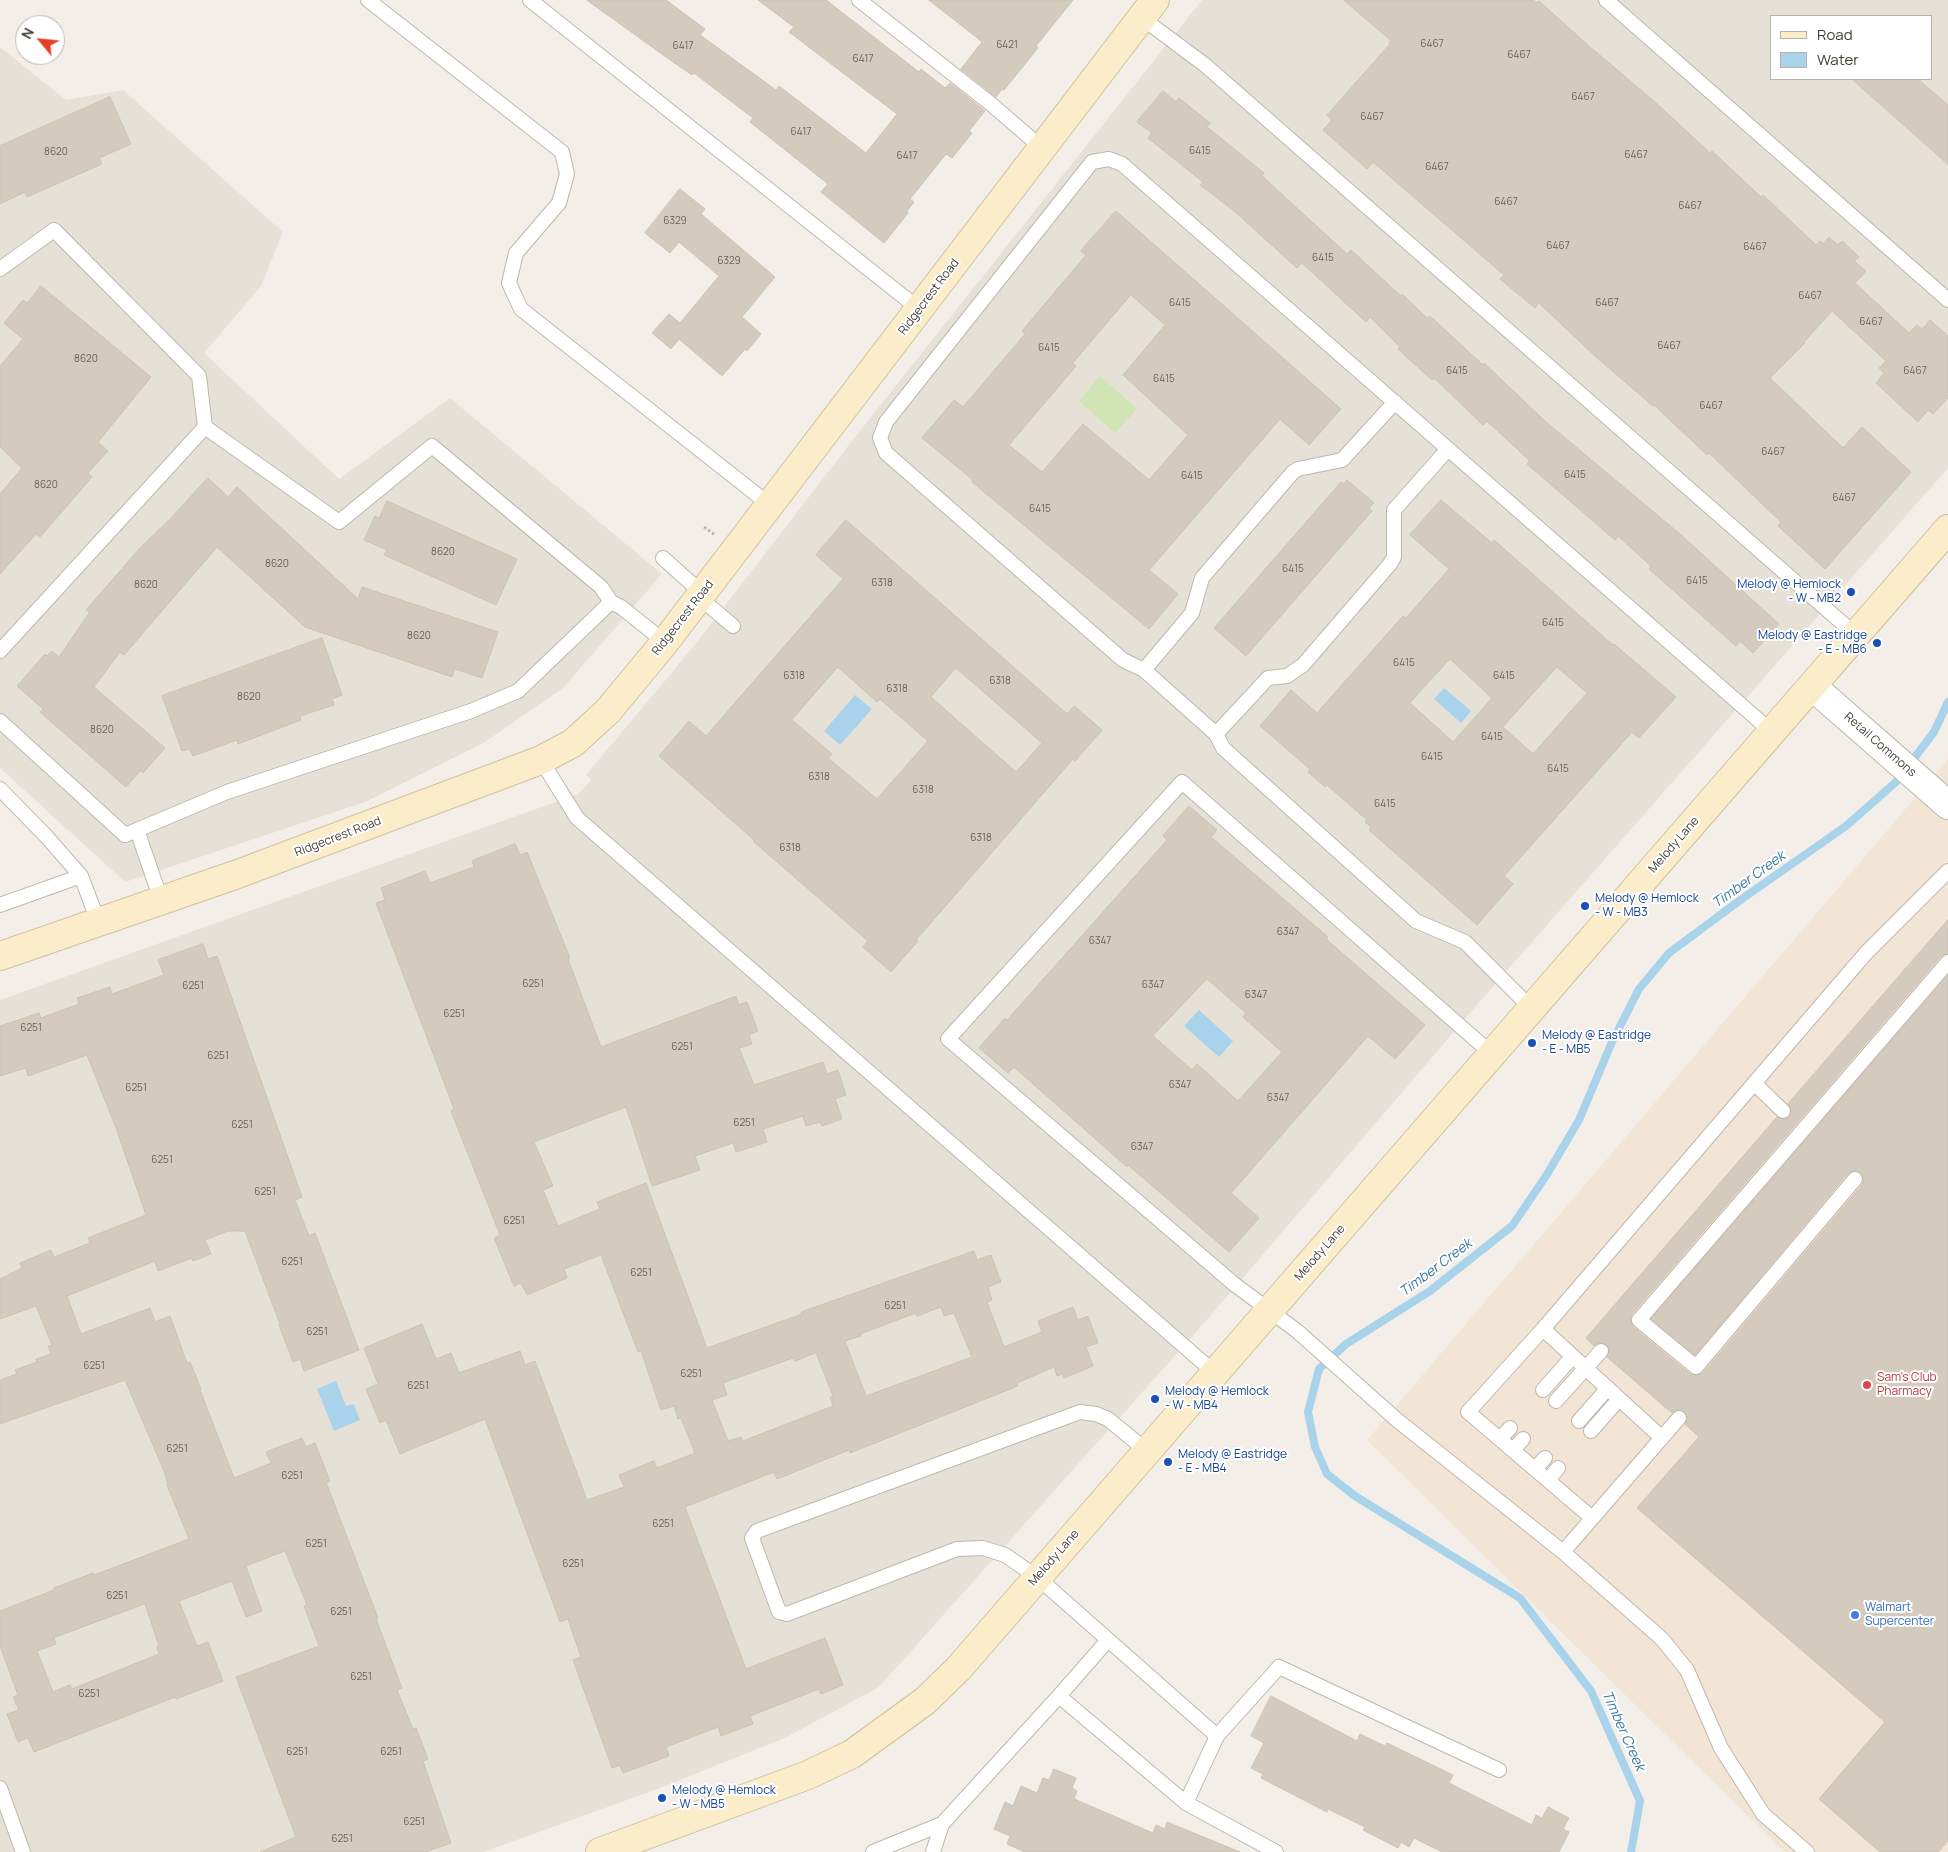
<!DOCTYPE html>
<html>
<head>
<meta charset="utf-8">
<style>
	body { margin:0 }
	#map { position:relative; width:1948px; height:1852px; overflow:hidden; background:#f3efe8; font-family:Manrope,sans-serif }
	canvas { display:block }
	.legend { position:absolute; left:1770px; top:15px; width:162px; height:65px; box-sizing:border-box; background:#fff; border:1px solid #b5b3af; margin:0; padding:6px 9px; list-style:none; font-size:15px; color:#464037 }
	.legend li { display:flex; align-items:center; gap:10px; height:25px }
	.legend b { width:25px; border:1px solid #b5b3af }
	.north { position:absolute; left:15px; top:15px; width:50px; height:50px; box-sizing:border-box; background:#fff; border:1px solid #b5b3af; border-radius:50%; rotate:298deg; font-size:14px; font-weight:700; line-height:20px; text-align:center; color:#464037 }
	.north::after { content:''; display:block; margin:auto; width:18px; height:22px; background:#ea3f27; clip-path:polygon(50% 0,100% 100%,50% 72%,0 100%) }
</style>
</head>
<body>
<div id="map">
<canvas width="1948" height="1852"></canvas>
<ul class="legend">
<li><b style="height:6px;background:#fbedca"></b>Road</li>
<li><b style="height:14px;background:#a9d2eb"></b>Water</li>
</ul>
<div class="north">N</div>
</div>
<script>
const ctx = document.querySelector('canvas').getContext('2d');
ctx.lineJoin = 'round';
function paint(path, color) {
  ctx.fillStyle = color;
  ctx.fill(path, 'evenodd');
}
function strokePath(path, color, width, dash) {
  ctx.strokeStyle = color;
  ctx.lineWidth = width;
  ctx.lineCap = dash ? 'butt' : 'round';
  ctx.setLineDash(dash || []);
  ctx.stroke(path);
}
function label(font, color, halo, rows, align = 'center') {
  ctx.font = font + ' Manrope,sans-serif';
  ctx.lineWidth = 4;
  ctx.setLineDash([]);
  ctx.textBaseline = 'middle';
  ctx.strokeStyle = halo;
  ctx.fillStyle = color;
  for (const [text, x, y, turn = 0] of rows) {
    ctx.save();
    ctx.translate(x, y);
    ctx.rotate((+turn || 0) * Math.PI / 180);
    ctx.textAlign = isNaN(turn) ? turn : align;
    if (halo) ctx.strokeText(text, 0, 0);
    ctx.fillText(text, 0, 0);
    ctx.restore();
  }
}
paint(new Path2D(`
	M 1202,0 L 1948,0 L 1948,468 L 1483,998 L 1205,1322 L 879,1687 L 785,1738 L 657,1789 L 484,1852 L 0,1852 L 0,1000 L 578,794 L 591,780 L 586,775 L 693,647 L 852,441 ZM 1772,16 L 1932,16 L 1932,79 L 1772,79 Z
	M 0,47 L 66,100 L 123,90 L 283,232 L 261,286 L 204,353 L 339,479 L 450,398 L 662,574 L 563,688 L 485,742 L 365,802 L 125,882 L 0,768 Z`), '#e6e1d7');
paint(new Path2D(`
	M 1948,759 L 1948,1852 L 1784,1852 L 1367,1440 Z`), '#f3e5d5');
paint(new Path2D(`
	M 1100,376 L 1137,409 L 1115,433 L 1079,401 Z`), '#d0e4b4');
paint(new Path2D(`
	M 1444,688 L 1471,711 L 1461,723 L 1434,699 Z
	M 855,695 L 872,709 L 840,745 L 824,731 Z
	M 1199,1010 L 1233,1041 L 1219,1057 L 1184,1026 Z
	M 336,1381 L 346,1406 L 354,1404 L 360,1420 L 334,1431 L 317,1389 Z`), '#a9d2eb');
strokePath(new Path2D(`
	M 1631,1852 L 1640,1801 L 1591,1691 L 1520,1598 L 1355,1496 L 1327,1474 L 1315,1447 L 1308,1412 L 1319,1369 L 1346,1344 L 1430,1291 L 1512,1226 L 1546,1176 L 1579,1120 L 1612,1042 L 1639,989 L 1669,953 L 1739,901 L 1846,826 L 1896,782 L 1934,732 L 1948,702`), '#a9d2eb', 8);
const building = new Path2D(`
	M 587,0 L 666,0 L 705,29 L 700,35 L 776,90 L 779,86 L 866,153 L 897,114 L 789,32 L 794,27 L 758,0 L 826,0 L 919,72 L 921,69 L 945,88 L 950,83 L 985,111 L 969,131 L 972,133 L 952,158 L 946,154 L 910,199 L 914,202 L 907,211 L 908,213 L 884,243 L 821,192 L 828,184 L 750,122 L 753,118 L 694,73 L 692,75 L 673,62 Z
	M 929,0 L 1073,0 L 1036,46 L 1038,48 L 1004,90 L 1002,89 L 996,97 L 961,69 L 982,42 Z
	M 1344,0 L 1533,0 L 1537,3 L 1539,1 L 1589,46 L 1655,102 L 1710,153 L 1712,151 L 1761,197 L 1763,195 L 1816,245 L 1820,241 L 1823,244 L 1829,237 L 1838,245 L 1842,241 L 1859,257 L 1854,261 L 1866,271 L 1855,283 L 1909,333 L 1917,325 L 1922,329 L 1930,320 L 1948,336 L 1948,398 L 1933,414 L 1928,410 L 1918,422 L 1876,383 L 1884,373 L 1879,368 L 1886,361 L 1832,311 L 1804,342 L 1805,343 L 1770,378 L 1843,448 L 1862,427 L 1911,472 L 1825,569 L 1778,526 L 1781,522 L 1709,453 L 1707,455 L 1654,405 L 1653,406 L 1596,357 L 1539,303 L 1535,308 L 1500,279 L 1504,275 L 1373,162 L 1367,169 L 1323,130 L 1332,120 L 1327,115 L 1390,44 L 1389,43 L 1391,41 Z
	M 1852,79 L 1918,79 L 1948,105 L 1948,164 Z
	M 1163,91 L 1176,102 L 1179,98 L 1210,123 L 1207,127 L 1264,173 L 1262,176 L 1347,254 L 1351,250 L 1401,296 L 1402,294 L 1427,318 L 1430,316 L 1483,365 L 1484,363 L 1546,422 L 1680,534 L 1779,624 L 1753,653 L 1740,641 L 1736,646 L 1649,569 L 1651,566 L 1618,536 L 1615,540 L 1527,464 L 1530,461 L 1487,421 L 1483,425 L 1434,378 L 1432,380 L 1398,349 L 1400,347 L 1370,317 L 1366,322 L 1302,263 L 1297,268 L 1233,210 L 1200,185 L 1203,182 L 1148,138 L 1152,133 L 1137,122 Z
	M 110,97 L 131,144 L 99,158 L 102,164 L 27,197 L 25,192 L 0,204 L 0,146 Z
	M 680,189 L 705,209 L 701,214 L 775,277 L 742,317 L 761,334 L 747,351 L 745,349 L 722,376 L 679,339 L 671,349 L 652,333 L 669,314 L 680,323 L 719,276 L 679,242 L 670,253 L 645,233 Z
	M 1116,211 L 1341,409 L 1309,445 L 1280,419 L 1149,570 L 1178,594 L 1149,629 L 972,482 L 973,480 L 922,438 L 954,400 L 963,407 L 1025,334 L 1022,331 L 1086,255 L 1081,251 ZM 1131,295 L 1165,325 L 1123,375 L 1188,435 L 1149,480 L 1083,424 L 1042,472 L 1009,445 L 1076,366 L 1073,363 Z
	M 41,286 L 151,377 L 98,442 L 108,451 L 88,473 L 92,477 L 40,537 L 36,534 L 0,574 L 0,494 L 22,468 L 0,447 L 0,366 L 23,339 L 4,323 L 23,300 L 27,303 Z
	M 208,478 L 228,497 L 237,487 L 358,599 L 362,587 L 498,632 L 482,678 L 455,669 L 452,677 L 305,627 L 217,547 L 124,655 L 120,652 L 94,687 L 165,748 L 143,773 L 141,770 L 126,787 L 40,712 L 43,709 L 17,686 L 45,654 L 47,656 L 52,651 L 59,657 L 90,612 L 86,610 L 140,548 L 171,518 Z
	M 1347,480 L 1374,503 L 1369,508 L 1372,511 L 1246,656 L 1214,628 L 1341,482 L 1344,484 Z
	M 1441,500 L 1492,543 L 1494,540 L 1613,645 L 1614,644 L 1676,697 L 1639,738 L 1632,732 L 1504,876 L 1513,884 L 1477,925 L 1369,830 L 1371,827 L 1365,822 L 1367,820 L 1327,785 L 1325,787 L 1317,780 L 1308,772 L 1310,769 L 1260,726 L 1291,690 L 1317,713 L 1403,616 L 1406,618 L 1449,569 L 1410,535 ZM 1450,659 L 1492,698 L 1453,742 L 1410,703 ZM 1557,667 L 1587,693 L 1533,754 L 1503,727 Z
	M 387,501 L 517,559 L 496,605 L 384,555 L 387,550 L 364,540 L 375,516 L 379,518 Z
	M 846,520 L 1067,714 L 1074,706 L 1102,730 L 1075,761 L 1073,759 L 916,940 L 918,941 L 891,972 L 863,947 L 868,941 L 753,841 L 754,840 L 659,756 L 689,721 L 706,736 L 843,579 L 816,555 ZM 838,667 L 877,702 L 880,699 L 928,741 L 877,799 L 828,758 L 832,754 L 792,720 ZM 956,668 L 1042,743 L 1016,772 L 931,697 Z
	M 322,638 L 342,695 L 332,699 L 334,705 L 300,716 L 301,720 L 238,744 L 237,740 L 193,756 L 190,749 L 182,751 L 162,696 Z
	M 1189,806 L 1217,830 L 1211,837 L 1328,937 L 1326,939 L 1425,1025 L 1395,1059 L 1368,1036 L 1231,1193 L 1259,1218 L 1229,1252 L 1128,1165 L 1127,1167 L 1014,1067 L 1008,1073 L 979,1048 L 1005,1018 L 1007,1020 L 1167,840 L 1163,836 ZM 1207,979 L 1246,1013 L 1243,1017 L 1282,1052 L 1238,1101 L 1197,1064 L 1192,1070 L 1153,1036 Z
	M 515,844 L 520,855 L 527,852 L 570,958 L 568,959 L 601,1047 L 736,996 L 739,1005 L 747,1002 L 758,1031 L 749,1035 L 752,1044 L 739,1048 L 754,1085 L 823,1062 L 827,1074 L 838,1070 L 846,1095 L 835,1099 L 842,1119 L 822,1126 L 820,1122 L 806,1126 L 803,1116 L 763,1129 L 767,1142 L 736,1152 L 733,1143 L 695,1156 L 700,1170 L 652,1186 L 626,1107 L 534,1142 L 553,1186 L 543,1190 L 558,1226 L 600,1209 L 597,1202 L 646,1183 L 707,1348 L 802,1314 L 801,1312 L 974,1251 L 977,1260 L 991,1255 L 1001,1282 L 988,1287 L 992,1300 L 987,1302 L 1004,1347 L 1042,1332 L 1038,1321 L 1073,1307 L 1078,1320 L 1088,1316 L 1098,1343 L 1086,1347 L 1093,1366 L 1064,1378 L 1063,1374 L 1057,1376 L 1054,1367 L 1017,1383 L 1018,1386 L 850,1453 L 849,1450 L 777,1479 L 774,1472 L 685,1507 L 746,1669 L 825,1638 L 843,1685 L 821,1694 L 819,1689 L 750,1716 L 753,1724 L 721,1736 L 718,1727 L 666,1747 L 669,1756 L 623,1773 L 620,1765 L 612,1768 L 573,1660 L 581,1657 L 568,1619 L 560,1622 L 485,1419 L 400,1454 L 386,1420 L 380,1423 L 366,1389 L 378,1384 L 364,1348 L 422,1324 L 436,1359 L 451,1353 L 459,1373 L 520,1351 L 525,1365 L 535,1361 L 587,1500 L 624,1487 L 619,1475 L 654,1461 L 657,1468 L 695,1453 L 681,1418 L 678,1419 L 674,1406 L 661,1410 L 641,1351 L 638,1352 L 601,1255 L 564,1269 L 567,1278 L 527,1295 L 521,1283 L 514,1286 L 494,1238 L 500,1235 L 451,1111 L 454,1109 L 376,903 L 385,900 L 381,888 L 425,871 L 430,883 L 474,867 L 472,861 ZM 941,1307 L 944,1316 L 954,1313 L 972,1357 L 866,1396 L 845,1341 L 861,1336 L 860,1334 L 916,1313 L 917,1316 ZM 816,1353 L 833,1396 L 830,1397 L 833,1406 L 743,1441 L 741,1437 L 728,1441 L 712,1400 L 727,1395 L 723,1383 L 793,1358 L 795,1361 Z
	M 1948,920 L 1948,953 L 1941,956 L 1632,1314 L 1630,1319 L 1633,1327 L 1690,1374 L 1699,1375 L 1703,1373 L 1862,1185 L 1864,1180 L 1861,1173 L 1856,1170 L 1848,1173 L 1695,1355 L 1651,1319 L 1948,975 L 1948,1841 L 1938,1852 L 1880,1852 L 1819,1799 L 1885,1722 L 1637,1508 L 1699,1437 L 1685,1424 L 1688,1419 L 1685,1412 L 1680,1409 L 1672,1413 L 1607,1357 L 1609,1349 L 1606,1344 L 1599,1343 L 1594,1346 L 1586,1338 L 1777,1117 L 1785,1119 L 1790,1117 L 1791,1109 L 1788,1104 Z
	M 203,944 L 208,959 L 217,956 L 302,1197 L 295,1200 L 309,1236 L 315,1233 L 359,1350 L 304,1371 L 300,1359 L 293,1362 L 279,1325 L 280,1324 L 245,1231 L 228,1231 L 205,1240 L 211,1254 L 193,1261 L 192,1258 L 158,1271 L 155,1261 L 67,1296 L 81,1334 L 150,1308 L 155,1322 L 170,1316 L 187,1363 L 190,1362 L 201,1389 L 200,1390 L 234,1478 L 271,1463 L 266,1452 L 302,1438 L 306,1447 L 315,1443 L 330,1481 L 326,1482 L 378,1618 L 376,1619 L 402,1688 L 397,1690 L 413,1729 L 416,1728 L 428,1759 L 423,1761 L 451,1843 L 426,1852 L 260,1852 L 296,1837 L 236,1677 L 319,1646 L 304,1606 L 307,1605 L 285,1551 L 246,1566 L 262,1611 L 246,1617 L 232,1581 L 179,1601 L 197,1646 L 208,1642 L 223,1681 L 176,1699 L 175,1697 L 34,1752 L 28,1738 L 18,1742 L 7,1714 L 19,1710 L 13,1697 L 18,1695 L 0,1646 L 0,1611 L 54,1590 L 54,1588 L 93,1573 L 94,1575 L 189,1539 L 167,1485 L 168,1485 L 164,1471 L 125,1380 L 0,1424 L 0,1380 L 17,1374 L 15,1370 L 37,1362 L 36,1359 L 51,1354 L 48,1346 L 52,1345 L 36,1306 L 0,1319 L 0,1279 L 22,1268 L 20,1263 L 51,1250 L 54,1257 L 90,1243 L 88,1238 L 146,1215 L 116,1128 L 87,1055 L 28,1076 L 26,1068 L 0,1076 L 0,1026 L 39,1013 L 41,1018 L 79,1004 L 77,998 L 110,987 L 112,994 L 164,975 L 158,960 ZM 145,1604 L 159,1646 L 157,1647 L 159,1654 L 72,1689 L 70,1685 L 53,1692 L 37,1651 L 56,1644 L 54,1638 Z
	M 1271,1696 L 1357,1741 L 1360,1734 L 1385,1746 L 1387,1743 L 1453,1775 L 1449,1783 L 1532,1825 L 1536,1815 L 1542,1818 L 1548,1807 L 1569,1818 L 1563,1829 L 1569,1832 L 1559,1852 L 1442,1852 L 1414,1838 L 1409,1847 L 1401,1842 L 1398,1848 L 1363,1830 L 1365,1827 L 1328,1809 L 1327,1812 L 1261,1778 L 1263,1774 L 1251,1768 L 1264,1743 L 1251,1736 Z
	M 1054,1769 L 1076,1778 L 1072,1788 L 1077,1791 L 1074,1799 L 1153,1833 L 1156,1825 L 1165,1829 L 1167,1822 L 1240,1852 L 1025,1852 L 1007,1844 L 1010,1836 L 994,1829 L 1005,1802 L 1013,1806 L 1021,1786 L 1037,1793 L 1043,1778 L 1049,1780 Z`);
paint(building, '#d4cbbe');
strokePath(building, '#cec2b2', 1);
const lane = new Path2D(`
	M 368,0 L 562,152 L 567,174 L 559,203 L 516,253 L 509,283 L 521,309 L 770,505
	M 530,0 L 919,309
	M 859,0 L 991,104 L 1042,148
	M 1606,0 L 1948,300
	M 1142,18 L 1205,65 L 1856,635
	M 0,269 L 54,230 L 199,376 L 205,427
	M 663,558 L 702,593
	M 699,597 L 733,626
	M 0,651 L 205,427 L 339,522 L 432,446 L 601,587 L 611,602 L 621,607 L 665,642
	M 1144,670 L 1192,613 L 1202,578 L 1293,472 L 1298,469 L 1342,460 L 1395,402
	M 0,721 L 125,835 L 227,792 L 471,711 L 518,691 L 611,602
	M 1216,734 L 1268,678 L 1287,676 L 1303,665 L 1390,564 L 1394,557 L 1394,510 L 1448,449
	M 541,760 L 577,818 L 1215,1373
	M 0,789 L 46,836 L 81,876 L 98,921
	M 137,830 L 161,900
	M 0,905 L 81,876
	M 1532,1009 L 1465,942 L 1416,921 L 1223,748 L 1216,734 L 1144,670 L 1123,660 L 886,453 L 880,438 L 886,422 L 1092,162 L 1109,159 L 1122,164 L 1772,732
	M 1492,1054 L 1182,782 L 948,1039 L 1234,1284 L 1297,1331 L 1397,1420 L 1563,1552 L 1662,1639 L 1687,1670 L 1721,1748 L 1763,1814 L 1807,1852
	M 1754,1083 L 1783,1111
	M 1855,1179 L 1696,1367 L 1639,1320 L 1948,962
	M 1543,1329 L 1468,1412 L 1592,1518
	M 1543,1390 L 1573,1356
	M 1556,1401 L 1601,1351
	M 1579,1421 L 1608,1388
	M 1591,1431 L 1619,1399
	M 1662,1438 L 1543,1329 L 1866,953 L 1948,871
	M 1500,1439 L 1510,1428
	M 1513,1450 L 1523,1439
	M 1147,1451 L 1108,1419 L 1096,1414 L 1080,1412 L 757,1531 L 752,1538 L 779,1612 L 787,1614 L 957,1549 L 983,1548 L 1005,1555 L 1037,1577 L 1217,1736 L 1279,1667 L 1499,1770
	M 1535,1469 L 1545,1458
	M 1548,1480 L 1558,1468
	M 1563,1552 L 1679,1418
	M 1059,1696 L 1186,1803 L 1276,1852
	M 0,1788 L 23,1852
	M 1186,1803 L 1217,1736
	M 873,1852 L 942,1824 L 1059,1696 L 1108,1640
	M 933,1852 L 942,1824`);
const street = new Path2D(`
	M 1812,686 L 1948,805`);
const secondary = new Path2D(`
	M 0,956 L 235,875 L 541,760 L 573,743 L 608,711 L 665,642 L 1155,0
	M 600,1852 L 808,1775 L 852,1754 L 925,1701 L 958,1669 L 1948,529`);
strokePath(lane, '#beb7ab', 16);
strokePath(street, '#beb7ab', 30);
strokePath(secondary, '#cfc09b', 30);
strokePath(new Path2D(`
	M 704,527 L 714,534`), '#beb29e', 3, [2.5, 2.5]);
strokePath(lane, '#fff', 14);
strokePath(street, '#fff', 28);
strokePath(secondary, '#fbedca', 28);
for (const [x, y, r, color] of [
	[1851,592,5,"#1a4fb4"],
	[1877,643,5,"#1a4fb4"],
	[1585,906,5,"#1a4fb4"],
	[1532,1043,5,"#1a4fb4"],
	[1867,1385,5,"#e0444e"],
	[1155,1399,5,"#1a4fb4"],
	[1168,1462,5,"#1a4fb4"],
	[1855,1615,5,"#3f7fe0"],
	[662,1798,5,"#1a4fb4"]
]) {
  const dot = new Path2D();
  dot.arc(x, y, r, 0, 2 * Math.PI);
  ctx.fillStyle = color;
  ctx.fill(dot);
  strokePath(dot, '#fff', 2);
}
label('10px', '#6a6359', null, [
	["6467",1432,44],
	["6421",1007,45],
	["6417",683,46],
	["6467",1519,55],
	["6417",863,59],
	["6467",1583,97],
	["6467",1372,117],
	["6417",801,132],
	["6415",1200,151],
	["8620",56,152],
	["6467",1636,155],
	["6417",907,156],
	["6467",1437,167],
	["6467",1506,202],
	["6467",1690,206],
	["6329",675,221],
	["6467",1558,246],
	["6467",1755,247],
	["6415",1323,258],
	["6329",729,261],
	["6467",1810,296],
	["6415",1180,303],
	["6467",1607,303],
	["6467",1871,322],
	["6467",1669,346],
	["6415",1049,348],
	["8620",86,359],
	["6415",1457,371],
	["6467",1915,371],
	["6415",1164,379],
	["6467",1711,406],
	["6467",1773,452],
	["6415",1575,475],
	["6415",1192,476],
	["8620",46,485],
	["6467",1844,498],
	["6415",1040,509],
	["8620",443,552],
	["8620",277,564],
	["6415",1293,569],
	["6415",1697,581],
	["6318",882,583],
	["8620",146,585],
	["6415",1553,623],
	["8620",419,636],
	["6415",1404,663],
	["6318",794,676],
	["6415",1504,676],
	["6318",1000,681],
	["6318",897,689],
	["8620",249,697],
	["8620",102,730],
	["6415",1492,737],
	["6415",1432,757],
	["6415",1558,769],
	["6318",819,777],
	["6318",923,790],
	["6415",1385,804],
	["6318",981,838],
	["6318",790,848],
	["6347",1288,932],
	["6347",1100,941],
	["6251",533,984],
	["6347",1153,985],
	["6251",193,986],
	["6347",1256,995],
	["6251",454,1014],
	["6251",31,1028],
	["6251",682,1047],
	["6251",218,1056],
	["6347",1180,1085],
	["6251",136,1088],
	["6347",1278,1098],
	["6251",744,1123],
	["6251",242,1125],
	["6347",1142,1147],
	["6251",162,1160],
	["6251",265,1192],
	["6251",514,1221],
	["6251",292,1262],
	["6251",641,1273],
	["6251",895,1306],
	["6251",317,1332],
	["6251",94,1366],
	["6251",691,1374],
	["6251",418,1386],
	["6251",177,1449],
	["6251",292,1476],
	["6251",663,1524],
	["6251",316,1544],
	["6251",573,1564],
	["6251",117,1596],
	["6251",341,1612],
	["6251",361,1677],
	["6251",89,1694],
	["6251",297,1752],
	["6251",391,1752],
	["6251",414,1822],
	["6251",342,1839]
]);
label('12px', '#464037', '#fff', [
	["Ridgecrest Road",929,297,-53],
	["Ridgecrest Road",683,618,-52],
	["Retail Commons",1880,745,41],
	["Ridgecrest Road",338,837,-21],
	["Melody Lane",1674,845,-49],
	["Melody Lane",1320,1253,-49],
	["Melody Lane",1054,1558,-49]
]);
label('12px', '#164399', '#fff', [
	["Melody @ Hemlock",1841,585,"right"],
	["- W - MB2",1841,599,"right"],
	["Melody @ Eastridge",1867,636,"right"],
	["- E - MB6",1867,650,"right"],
	["Melody @ Hemlock",1595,899],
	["- W - MB3",1595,913],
	["Melody @ Eastridge",1542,1036],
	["- E - MB5",1542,1050],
	["Melody @ Hemlock",1165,1392],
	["- W - MB4",1165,1406],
	["Melody @ Eastridge",1178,1455],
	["- E - MB4",1178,1469],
	["Melody @ Hemlock",672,1791],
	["- W - MB5",672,1805]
], 'left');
label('12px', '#be3a42', '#fff', [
	["Sam's Club",1877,1378],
	["Pharmacy",1877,1392]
], 'left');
label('12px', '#366cbe', '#fff', [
	["Walmart",1865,1608],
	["Supercenter",1865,1622]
], 'left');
label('italic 14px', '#3678a2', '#fff', [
	["Timber Creek",1749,880,-36],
	["Timber Creek",1436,1268,-37],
	["Timber Creek",1623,1731,66]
]);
</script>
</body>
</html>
